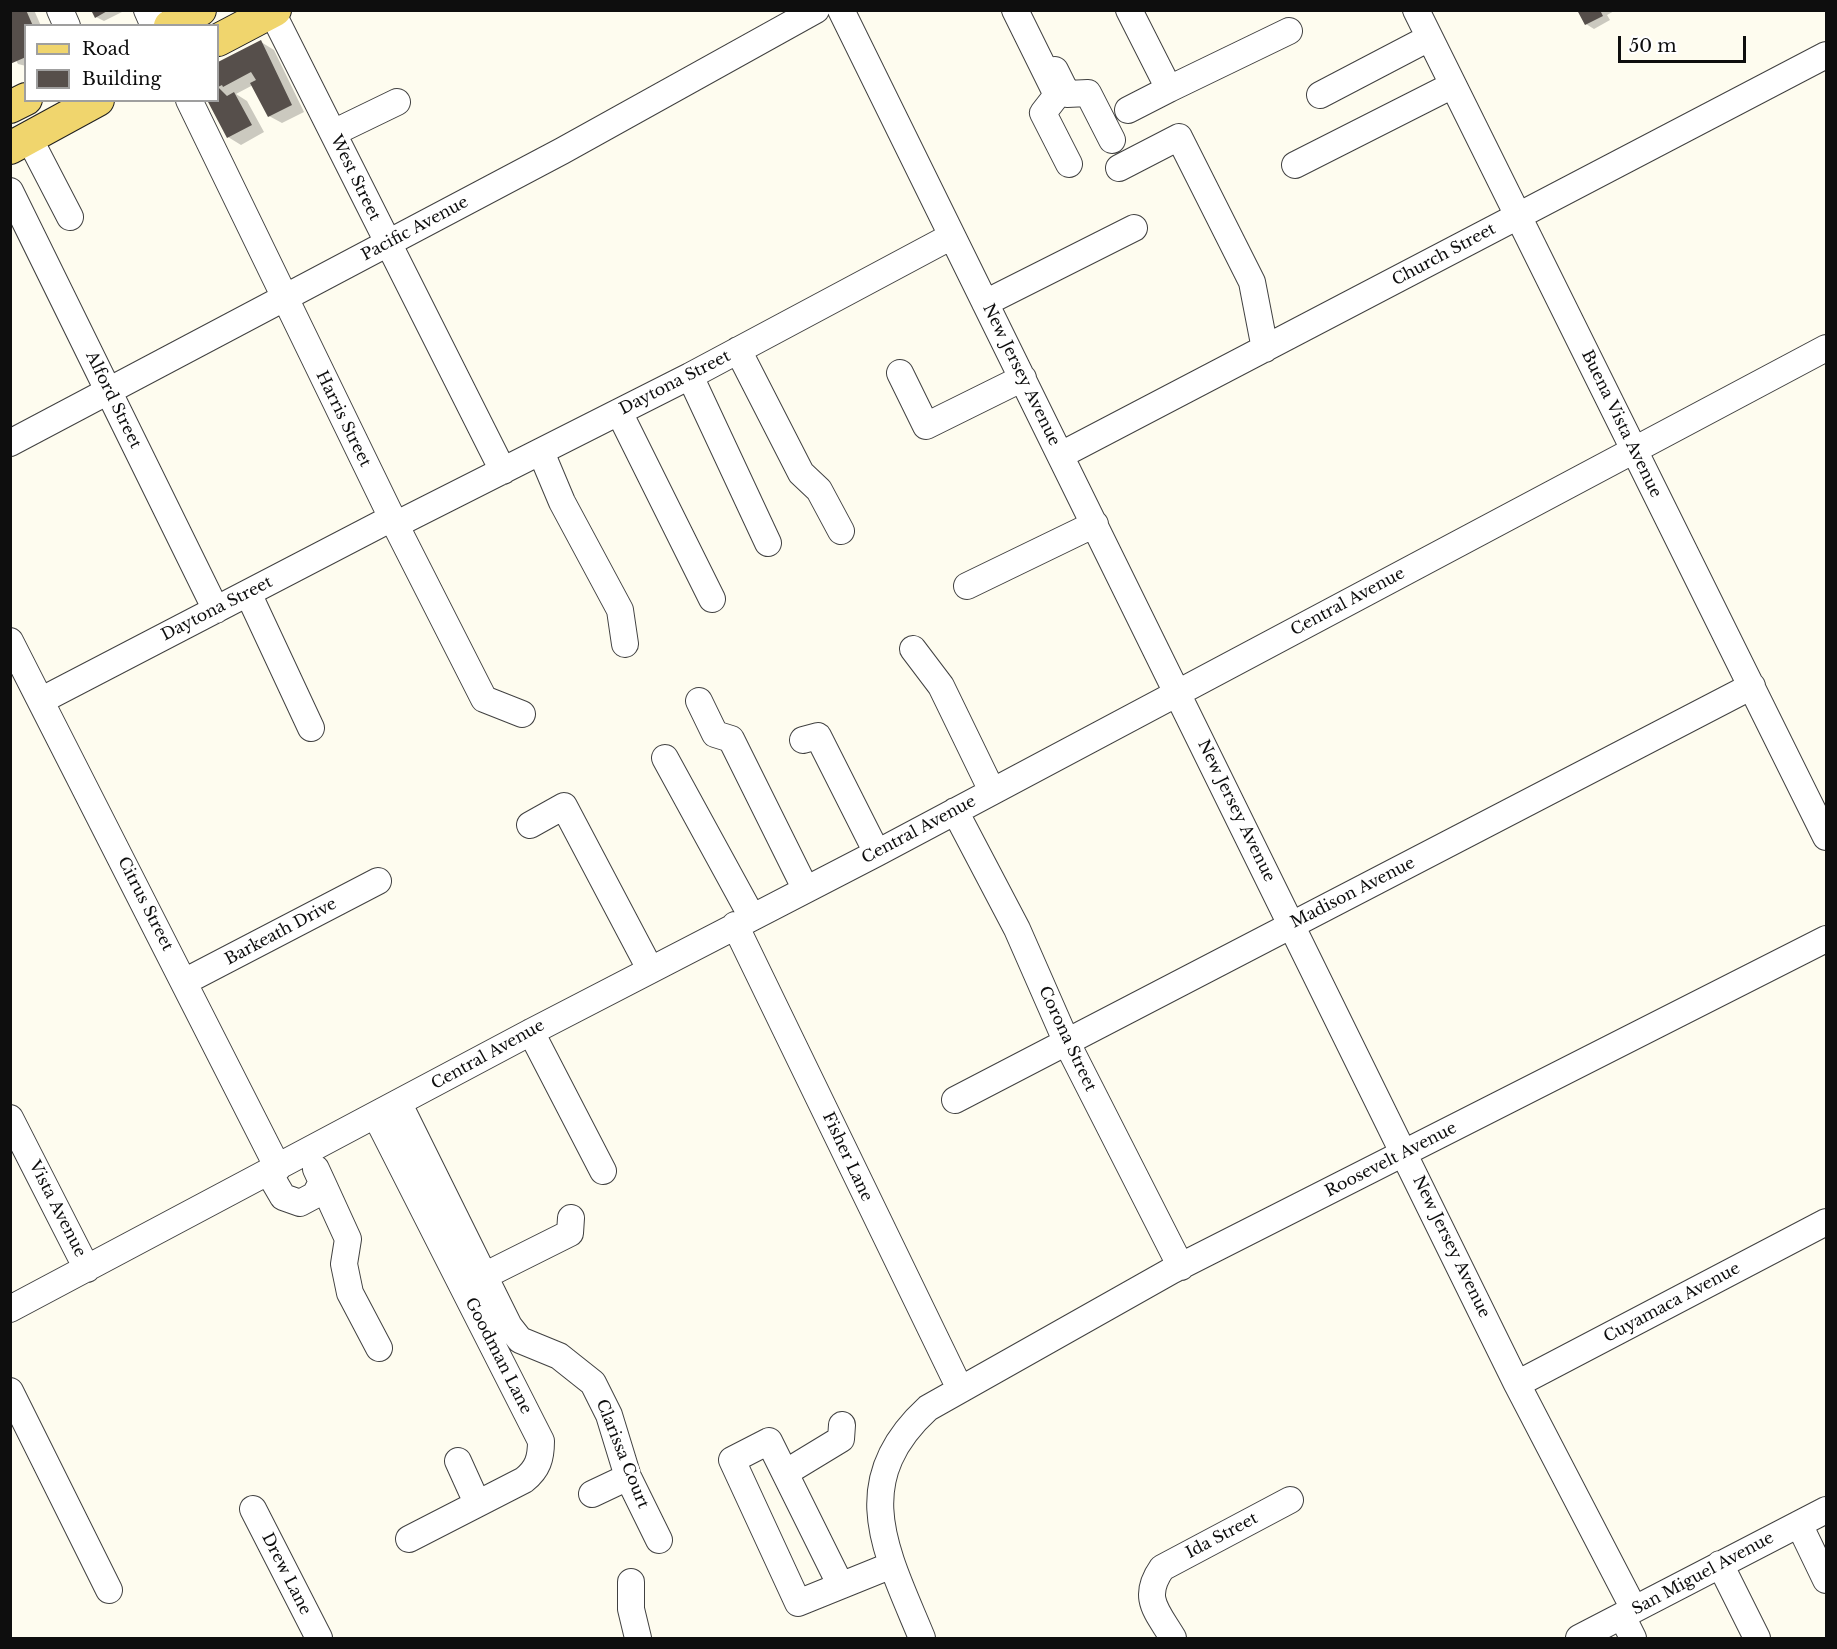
<!DOCTYPE html>
<html>
<head>
<meta charset="utf-8">
<style>
	body { margin:0 }
	#map { position:relative; width:1837px; height:1649px; overflow:hidden; background:#fefcef; font-family:"Libre Baskerville",serif }
	canvas { display:block }
	.frame { position:absolute; inset:0; border:12px solid #0e0e0e; pointer-events:none }
	.legend { position:absolute; left:24px; top:24px; width:195px; height:78px; box-sizing:border-box; background:#fff; border:2px solid #9f9f9f; margin:0; padding:8px 10px; list-style:none; font-size:18px; color:#0e0e0e }
	.legend li { display:flex; align-items:center; gap:12px; height:30px }
	.legend b { width:30px; border:2px solid #9f9f9f }
	.scale { position:absolute; left:1618px; top:36px; width:128px; height:27px; box-sizing:border-box; border:3px solid #0e0e0e; border-top:0; padding-left:8px; font-size:18px; line-height:21px; white-space:nowrap; color:#0e0e0e; -webkit-text-stroke:4px #fff; paint-order:stroke }
</style>
</head>
<body>
<div id="map">
<canvas width="1837" height="1649"></canvas>
<div class="frame"></div>
<ul class="legend">
<li><b style="height:8px;background:#f0d56d"></b>Road</li>
<li><b style="height:16px;background:#564f4b"></b>Building</li>
</ul>
<div class="scale">50 m</div>
</div>
<script>
const ctx = document.querySelector('canvas').getContext('2d');
ctx.lineJoin = 'round';
function paint(path, color) {
  ctx.fillStyle = color;
  ctx.fill(path, 'evenodd');
}
function strokePath(path, color, width, dash) {
  ctx.strokeStyle = color;
  ctx.lineWidth = width;
  ctx.lineCap = dash ? 'butt' : 'round';
  ctx.setLineDash(dash || []);
  ctx.stroke(path);
}
function label(font, color, halo, rows, align = 'center') {
  ctx.font = font + ' "Libre Baskerville",serif';
  ctx.lineWidth = 6;
  ctx.setLineDash([]);
  ctx.textBaseline = 'middle';
  ctx.strokeStyle = halo;
  ctx.fillStyle = color;
  for (const [text, x, y, turn = 0] of rows) {
    ctx.save();
    ctx.translate(x, y);
    ctx.rotate((+turn || 0) * Math.PI / 180);
    ctx.textAlign = isNaN(turn) ? turn : align;
    if (halo) ctx.strokeText(text, 0, 0);
    ctx.fillText(text, 0, 0);
    ctx.restore();
  }
}
paint(new Path2D(`
	M 10,10 L 34,10 L 41,26 L 26,26 L 26,66 L 18,64 L 10,49 Z
	M 93,10 L 126,10 L 104,21 L 96,17 Z
	M 1579,10 L 1616,10 L 1607,15 L 1610,20 L 1594,29 L 1586,24 Z
	M 261,42 L 274,50 L 304,112 L 282,123 L 269,116 L 253,85 L 236,94 L 247,101 L 264,132 L 241,145 L 228,137 L 218,100 L 218,66 Z`), '#0003');
paint(new Path2D(`
	M 10,10 L 26,10 L 33,26 L 26,26 L 26,57 L 10,64 Z
	M 91,10 L 109,10 L 95,18 Z
	M 1577,10 L 1600,10 L 1603,16 L 1585,25 Z
	M 261,40 L 292,105 L 268,117 L 250,83 L 256,80 L 251,72 L 223,87 L 222,85 L 218,87 L 227,96 L 234,92 L 252,125 L 227,138 L 207,100 L 218,100 L 218,62 Z`), '#564f4b');
const minor = new Path2D(`
	M 60,10 L 67,26
	M 147,10 L 154,26
	M 841,10 L 1517,1384 L 1634,1609
	M 1015,10 L 1057,95 L 1043,113 L 1069,164
	M 1129,10 L 1169,89 L 1289,31
	M 1416,10 L 1826,837
	M 272,12 L 503,471
	M 1055,70 L 1067,94 L 1088,93 L 1112,140
	M 1320,95 L 1429,38
	M 189,100 L 392,518 L 484,699 L 522,714
	M 1128,110 L 1169,89
	M 333,133 L 397,102
	M 29,138 L 70,217
	M 1295,165 L 1453,85
	M 1119,168 L 1179,137 L 1252,282 L 1265,349
	M 10,191 L 216,610
	M 985,303 L 1134,228
	M 738,350 L 801,473 L 819,490 L 841,531
	M 900,373 L 926,426 L 1023,378
	M 690,376 L 768,543
	M 619,412 L 712,599
	M 10,443 L 562,151 L 816,10
	M 541,452 L 562,502 L 620,610 L 625,644
	M 1061,455 L 1826,55
	M 395,525 L 690,376 L 952,236
	M 967,586 L 1095,524
	M 248,593 L 311,728
	M 10,641 L 278,1168
	M 913,649 L 941,686 L 992,791
	M 42,700 L 392,518
	M 699,701 L 715,734 L 731,739 L 805,888
	M 803,740 L 818,736 L 877,853
	M 665,758 L 752,917
	M 955,811 L 1017,929 L 1067,1043 L 1181,1267
	M 530,825 L 564,806 L 650,969
	M 735,925 L 960,1389
	M 184,982 L 378,881
	M 531,1032 L 603,1171
	M 955,1100 L 1752,686
	M 399,1104 L 509,1326 L 520,1340 L 559,1356 L 593,1383 L 609,1415 L 628,1477 L 659,1540
	M 376,1116 L 541,1441 C 541,1458 538,1469 524,1480 L 409,1539
	M 10,1118 L 87,1269
	M 269,1173 L 283,1197 L 300,1203 L 315,1195 L 322,1182 L 316,1169
	M 322,1182 L 348,1239 L 344,1264 L 350,1293 L 379,1348
	M 484,1276 L 570,1233 L 571,1218
	M 10,1309 L 531,1032 L 877,853 L 1826,348
	M 1517,1384 L 1826,1222
	M 10,1391 L 109,1590
	M 458,1461 L 477,1503
	M 785,1473 L 841,1439 L 842,1425
	M 592,1494 L 628,1477
	M 253,1509 L 319,1638
	M 1799,1524 L 1826,1580
	M 1720,1564 L 1757,1638
	M 631,1582 L 631,1609 L 638,1638
	M 840,1584 L 769,1441 L 732,1460 L 798,1603 L 892,1565
	M 1622,1616 L 1633,1638
	M 922,1638 C 887,1553 846,1483 928,1408 L 1171,1271 L 1826,939
	M 1173,1638 C 1157,1611 1141,1598 1162,1568 L 1290,1500
	M 1579,1638 L 1826,1510`);
const major = new Path2D(`
	M 170,26 L 200,10
	M 218,40 L 275,10
	M 10,107 L 26,99
	M 10,148 L 98,100`);
strokePath(minor, '#414141', 28);
strokePath(major, '#1f1f1f', 34);
strokePath(minor, '#fff', 26);
strokePath(major, '#f0d56d', 32);
label('16px', '#0e0e0e', '#fff', [
	["West Street",355,178,64],
	["Pacific Avenue",415,229,-28],
	["Church Street",1444,255,-28],
	["New Jersey Avenue",1021,375,64],
	["Daytona Street",675,383,-27],
	["Alford Street",113,400,64],
	["Harris Street",343,419,64],
	["Buena Vista Avenue",1621,424,64],
	["Central Avenue",1348,602,-28],
	["Daytona Street",217,609,-27],
	["New Jersey Avenue",1236,811,64],
	["Central Avenue",919,830,-28],
	["Madison Avenue",1353,893,-27],
	["Citrus Street",145,904,63],
	["Barkeath Drive",281,932,-28],
	["Corona Street",1067,1039,65],
	["Central Avenue",488,1055,-29],
	["Fisher Lane",847,1157,65],
	["Roosevelt Avenue",1391,1160,-27],
	["Vista Avenue",57,1209,63],
	["New Jersey Avenue",1451,1247,64],
	["Cuyamaca Avenue",1672,1303,-28],
	["Goodman Lane",498,1356,63],
	["Clarissa Court",622,1454,68],
	["Ida Street",1222,1536,-28],
	["Drew Lane",286,1574,63],
	["San Miguel Avenue",1703,1574,-28]
]);
</script>
</body>
</html>
